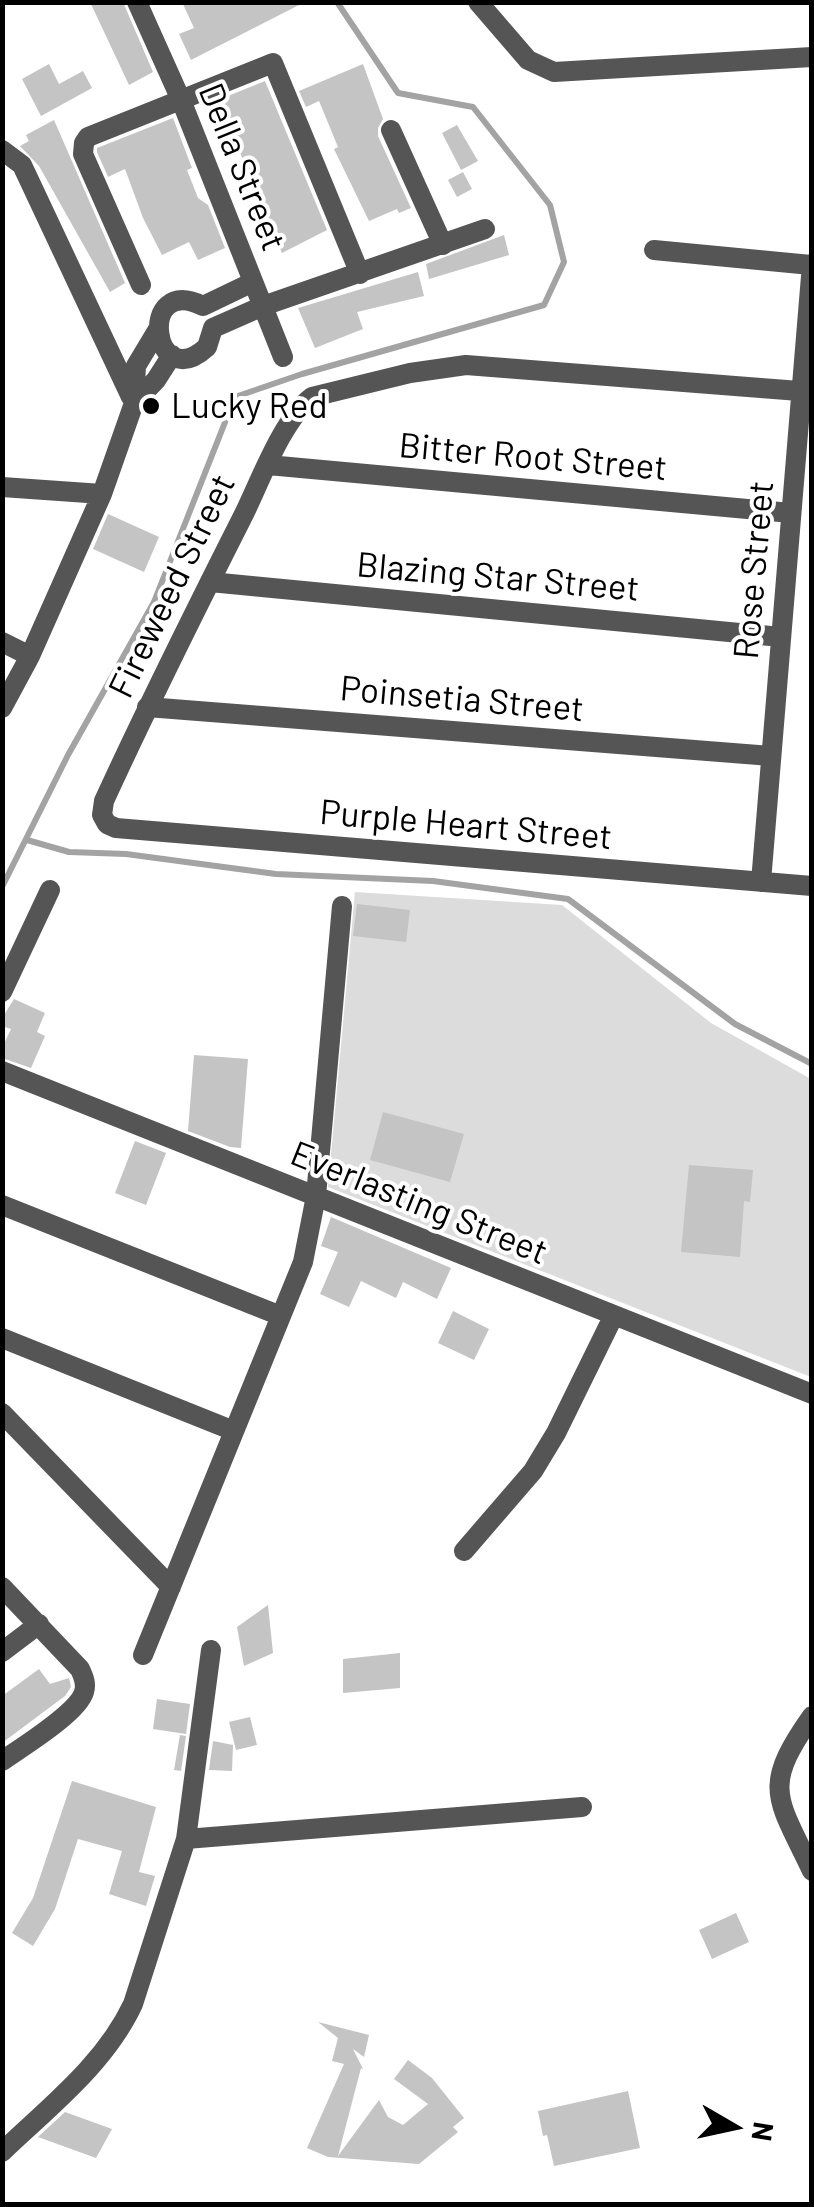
<!DOCTYPE html>
<html>
<head>
<meta charset="utf-8">
<style>
	body { margin:0 }
	#map { position:relative; width:814px; height:2207px; overflow:hidden; background:#fff; font-family:Barlow,sans-serif }
	canvas { display:block }
	.frame { position:absolute; inset:0; border:5px solid #000; pointer-events:none }
	.north { position:absolute; left:684px; top:2077px; width:100px; height:100px; -webkit-text-stroke:8px #fff; paint-order:stroke; rotate:99deg; font-size:28px; font-weight:700; line-height:40px; text-align:center; color:#000 }
	.north::after { content:''; display:block; margin:auto; width:35px; height:45px; background:#000; clip-path:polygon(50% 0,100% 100%,50% 72%,0 100%) }
</style>
</head>
<body>
<div id="map">
<canvas width="814" height="2207"></canvas>
<div class="frame"></div>
<div class="north">N</div>
</div>
<script>
const ctx = document.querySelector('canvas').getContext('2d');
ctx.lineJoin = 'round';
function paint(path, color) {
  ctx.fillStyle = color;
  ctx.fill(path, 'evenodd');
}
function strokePath(path, color, width, dash) {
  ctx.strokeStyle = color;
  ctx.lineWidth = width;
  ctx.lineCap = dash ? 'butt' : 'round';
  ctx.setLineDash(dash || []);
  ctx.stroke(path);
}
function label(font, color, halo, rows, align = 'center') {
  ctx.font = font + ' Barlow,sans-serif';
  ctx.lineWidth = 8;
  ctx.setLineDash([]);
  ctx.textBaseline = 'middle';
  ctx.strokeStyle = halo;
  ctx.fillStyle = color;
  for (const [text, x, y, turn = 0] of rows) {
    ctx.save();
    ctx.translate(x, y);
    ctx.rotate((+turn || 0) * Math.PI / 180);
    ctx.textAlign = isNaN(turn) ? turn : align;
    if (halo) ctx.strokeText(text, 0, 0);
    ctx.fillText(text, 0, 0);
    ctx.restore();
  }
}
paint(new Path2D(`
	M 355,892 L 562,905 L 711,1023 L 811,1079 L 811,1377 L 328,1187 Z`), '#dcdcdc');
strokePath(new Path2D(`
	M 27,840 L 69,852 L 126,854 L 276,874 L 433,881 L 568,899 L 735,1024 L 812,1064
	M 2,887 L 68,755 L 154,602 L 235,397 L 302,374 L 544,305 L 564,262 L 550,205 L 473,107 L 398,93 L 337,2`), '#a3a3a3', 6);
paint(new Path2D(`
	M 90,2 L 123,2 L 153,72 L 129,85 Z
	M 182,2 L 305,2 L 191,60 L 179,34 L 194,28 Z
	M 49,64 L 59,84 L 83,71 L 92,88 L 41,116 L 22,79 Z
	M 363,64 L 383,119 L 378,128 L 378,136 L 411,208 L 399,213 L 397,209 L 369,221 L 334,149 L 338,147 L 319,101 L 306,107 L 299,91 Z
	M 265,81 L 327,230 L 282,253 L 218,100 Z
	M 173,118 L 192,168 L 187,170 L 198,198 L 208,205 L 225,248 L 198,260 L 189,242 L 162,255 L 143,218 L 125,169 L 108,177 L 97,152 L 97,148 Z
	M 54,120 L 125,283 L 110,292 L 39,166 L 20,146 L 29,141 L 26,135 Z
	M 457,125 L 478,161 L 461,170 L 442,133 Z
	M 463,172 L 472,189 L 457,197 L 448,180 Z
	M 504,235 L 509,255 L 429,279 L 426,264 Z
	M 418,272 L 424,296 L 357,312 L 363,329 L 315,348 L 298,308 Z
	M 108,514 L 159,537 L 144,572 L 93,549 Z
	M 357,904 L 410,910 L 406,942 L 353,936 Z
	M 14,999 L 45,1013 L 37,1032 L 45,1036 L 31,1068 L 2,1058 L 2,1048 L 11,1029 L 2,1026 L 2,1018 Z
	M 194,1055 L 248,1059 L 241,1148 L 230,1147 L 188,1131 Z
	M 383,1112 L 464,1134 L 450,1182 L 370,1160 Z
	M 135,1141 L 166,1153 L 146,1205 L 115,1193 Z
	M 689,1165 L 753,1170 L 750,1202 L 744,1201 L 740,1257 L 681,1252 Z
	M 331,1217 L 451,1268 L 437,1299 L 403,1282 L 396,1298 L 361,1281 L 349,1307 L 320,1294 L 338,1252 L 321,1246 Z
	M 453,1311 L 489,1329 L 474,1360 L 438,1343 Z
	M 268,1605 L 273,1653 L 244,1666 L 237,1627 Z
	M 400,1653 L 400,1688 L 343,1693 L 343,1659 Z
	M 39,1669 L 50,1684 L 69,1678 L 71,1687 L 65,1696 L 2,1743 L 2,1696 Z
	M 157,1699 L 190,1704 L 186,1734 L 153,1729 Z
	M 250,1717 L 257,1745 L 236,1750 L 229,1722 Z
	M 180,1735 L 186,1736 L 181,1771 L 174,1770 Z
	M 213,1741 L 233,1745 L 232,1771 L 209,1770 Z
	M 72,1781 L 156,1807 L 139,1872 L 155,1876 L 146,1906 L 109,1894 L 122,1851 L 78,1839 L 55,1909 L 33,1946 L 12,1933 L 33,1898 Z
	M 736,1913 L 749,1942 L 712,1959 L 699,1930 Z
	M 318,2022 L 369,2035 L 364,2057 L 353,2049 L 363,2069 L 361,2068 L 338,2156 L 379,2100 L 388,2117 L 403,2125 L 428,2104 L 394,2079 L 408,2060 L 432,2078 L 464,2118 L 453,2127 L 458,2132 L 419,2164 L 328,2157 L 307,2148 L 344,2064 L 332,2061 L 338,2038 Z
	M 628,2091 L 640,2148 L 554,2166 L 547,2135 L 543,2136 L 538,2111 Z
	M 65,2112 L 112,2129 L 96,2158 L 38,2137 Z`), '#c4c4c4');
strokePath(new Path2D(`
	M 137,2 L 181,100 L 283,357
	M 478,2 L 528,60 L 554,72 L 812,57
	M 391,130 L 443,245
	M 2,150 L 22,165 L 131,397
	M 654,250 L 811,265
	M 253,282 L 203,306 C 136,273 152,397 207,347 L 213,328 L 263,306 L 485,229
	M 141,285 L 83,154 L 84,143 L 88,137 L 273,63 L 360,274
	M 812,392 L 466,365 L 410,373 L 312,397 C 282,420 260,482 243,516 C 195,611 148,705 104,801 L 102,815 L 107,824 L 116,828 L 812,886
	M 134,403 L 156,380 L 172,355
	M 268,465 L 791,513
	M 2,487 L 102,494
	M 210,582 L 781,637
	M 2,642 L 30,656
	M 147,707 L 771,756
	M 2,708 L 30,656 L 102,494 L 134,403 L 136,366 L 157,331
	M 761,882 L 812,264
	M 2,992 L 50,890
	M 2,1071 L 812,1394
	M 2,1205 L 281,1316
	M 2,1338 L 234,1431
	M 2,1413 L 171,1587
	M 464,1551 L 533,1471 L 556,1433 L 614,1315
	M 2,1587 L 80,1669 C 83,1676 87,1683 84,1692 C 78,1713 22,1747 2,1761
	M 2,1652 L 39,1624
	M 143,1655 L 303,1262 L 316,1196 L 342,906
	M 812,1716 C 761,1788 777,1797 812,1871
	M 186,1839 L 582,1807
	M 2,2152 C 49,2107 105,2064 133,2004 L 186,1839 L 211,1650`), '#555', 20);
for (const [x, y, r, color] of [
	[151,406,10,"#000"]
]) {
  const dot = new Path2D();
  dot.arc(x, y, r, 0, 2 * Math.PI);
  ctx.fillStyle = color;
  ctx.fill(dot);
  strokePath(dot, '#fff', 4);
}
label('35px', '#000', '#fff', [
	["Della Street",242,167,68],
	["Bitter Root Street",533,457,5],
	["Rose Street",754,570,-85],
	["Blazing Star Street",498,577,5],
	["Fireweed Street",172,586,-64],
	["Poinsetia Street",462,699,5],
	["Purple Heart Street",466,825,5],
	["Everlasting Street",419,1203,22]
]);
label('35px', '#000', '#fff', [
	["Lucky Red",171,406]
], 'left');
</script>
</body>
</html>
